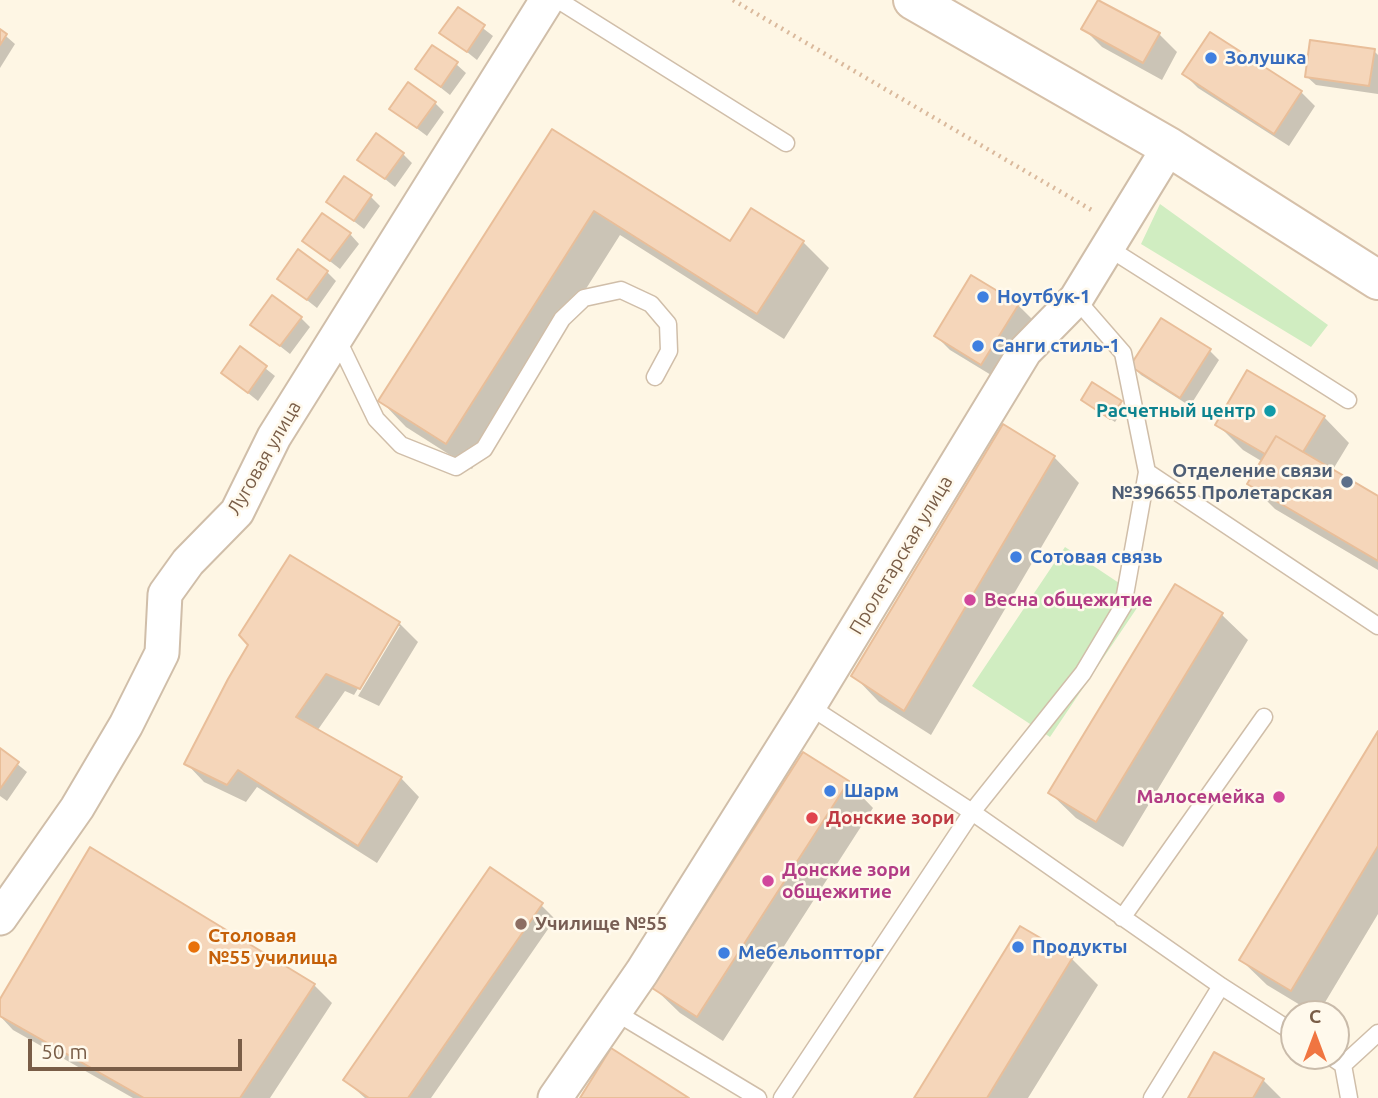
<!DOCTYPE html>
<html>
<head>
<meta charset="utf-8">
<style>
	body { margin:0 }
	#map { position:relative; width:1378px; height:1098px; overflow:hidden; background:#fef6e4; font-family:Ubuntu,sans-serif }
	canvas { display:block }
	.north { position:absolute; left:1280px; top:1000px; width:70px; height:70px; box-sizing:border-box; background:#fff9ec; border:2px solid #c9bbaa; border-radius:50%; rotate:0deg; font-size:19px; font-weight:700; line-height:28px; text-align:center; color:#795d47 }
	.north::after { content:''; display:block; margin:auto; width:24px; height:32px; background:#f07541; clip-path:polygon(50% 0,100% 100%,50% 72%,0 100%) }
	.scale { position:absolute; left:28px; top:1039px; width:214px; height:32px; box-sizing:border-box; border:4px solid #795d47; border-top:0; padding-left:9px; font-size:21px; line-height:24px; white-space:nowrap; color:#795d47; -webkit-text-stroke:5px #fff9ec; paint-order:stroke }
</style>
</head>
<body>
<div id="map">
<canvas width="1378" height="1098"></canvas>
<div class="north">С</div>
<div class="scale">50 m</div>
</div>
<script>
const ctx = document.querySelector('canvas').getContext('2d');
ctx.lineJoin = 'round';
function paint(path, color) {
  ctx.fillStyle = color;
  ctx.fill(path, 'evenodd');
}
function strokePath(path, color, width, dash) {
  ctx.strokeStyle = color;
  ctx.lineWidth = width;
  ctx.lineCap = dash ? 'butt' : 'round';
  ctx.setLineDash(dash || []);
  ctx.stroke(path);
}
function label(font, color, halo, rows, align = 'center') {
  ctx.font = font + ' Ubuntu,sans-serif';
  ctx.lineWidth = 5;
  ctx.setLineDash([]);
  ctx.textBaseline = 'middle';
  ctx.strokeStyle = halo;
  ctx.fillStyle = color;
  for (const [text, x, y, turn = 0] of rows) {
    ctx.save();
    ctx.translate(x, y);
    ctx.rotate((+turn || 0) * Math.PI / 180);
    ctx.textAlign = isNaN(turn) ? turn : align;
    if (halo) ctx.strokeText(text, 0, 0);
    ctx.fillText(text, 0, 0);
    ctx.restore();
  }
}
paint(new Path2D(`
	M 1160,204 L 1328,325 L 1311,347 L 1141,244 Z
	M 1065,547 L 1143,599 L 1050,737 L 972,686 Z`), '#d0edc1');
paint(new Path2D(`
	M 458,9 L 493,36 L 477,60 L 442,32 Z
	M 1084,29 L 1159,34 L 1177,52 L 1162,80 L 1102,47 Z
	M 0,31 L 15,44 L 0,68 Z
	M 1374,51 L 1378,55 L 1378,94 L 1316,85 L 1306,76 Z
	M 456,64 L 466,73 L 450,95 L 417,69 Z
	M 1184,74 L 1301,92 L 1315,106 L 1289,146 L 1198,88 Z
	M 435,103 L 444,112 L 427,136 L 391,109 Z
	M 552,131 L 730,244 L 803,242 L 829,268 L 784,339 L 620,235 L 472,469 L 406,427 L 381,401 Z
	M 403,154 L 412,163 L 395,187 L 360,159 Z
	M 371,197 L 380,206 L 364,229 L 329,202 Z
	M 350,234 L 359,244 L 340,269 L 304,241 Z
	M 327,272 L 336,281 L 317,308 L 279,278 Z
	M 1018,305 L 1032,319 L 996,378 L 950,350 L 936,336 Z
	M 301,318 L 310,327 L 290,354 L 252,324 Z
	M 1162,320 L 1210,351 L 1219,360 L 1190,406 L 1141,375 L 1132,366 Z
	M 241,349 L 275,376 L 258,401 L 223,373 Z
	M 1092,385 L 1125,407 L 1115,422 L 1087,404 Z
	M 1324,417 L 1349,443 L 1332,471 L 1378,498 L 1378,570 L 1275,509 L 1250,484 L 1263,462 L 1243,450 L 1217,424 Z
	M 1054,457 L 1079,483 L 931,735 L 879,702 L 854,676 Z
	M 290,557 L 399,623 L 418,642 L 379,706 L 358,696 L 400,626 L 396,626 L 354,695 L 345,691 L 317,731 L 401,778 L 419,797 L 377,863 L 257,787 L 246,802 L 204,782 L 186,763 L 250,645 Z
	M 1176,586 L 1222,615 L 1248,640 L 1123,847 L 1076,818 L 1050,793 Z
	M 1378,735 L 1378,914 L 1318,1014 L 1315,1014 L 1267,985 L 1241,960 Z
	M 0,750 L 27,772 L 7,801 L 0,796 Z
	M 848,782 L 873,808 L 723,1041 L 680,1013 L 654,988 Z
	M 541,905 L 555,919 L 431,1098 L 365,1098 L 345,1080 Z
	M 1021,928 L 1072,959 L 1098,985 L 1028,1098 L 917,1098 Z
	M 314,985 L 332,1003 L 270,1098 L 133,1098 L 13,1030 L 0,1016 L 0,1003 Z
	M 1263,1080 L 1281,1098 L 1190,1098 Z`), '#0003');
const building = new Path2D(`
	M 1098,0 L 1160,33 L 1143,63 L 1081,29 Z
	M 458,7 L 485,25 L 467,52 L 439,33 Z
	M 0,29 L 7,34 L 0,45 Z
	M 1210,32 L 1302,91 L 1274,134 L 1182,74 Z
	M 1310,40 L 1375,49 L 1369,86 L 1305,77 Z
	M 432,45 L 458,62 L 441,87 L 415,69 Z
	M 408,82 L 436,102 L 417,128 L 389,109 Z
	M 552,129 L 730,241 L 751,208 L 804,241 L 757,314 L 594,211 L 446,444 L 378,401 Z
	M 376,133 L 404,153 L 385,179 L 357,160 Z
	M 344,176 L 372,195 L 354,221 L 326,202 Z
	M 322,213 L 351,233 L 330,261 L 302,241 Z
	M 298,249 L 328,271 L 307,300 L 277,279 Z
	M 971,275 L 1019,304 L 981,365 L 934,336 Z
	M 272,295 L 302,317 L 280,346 L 250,325 Z
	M 1161,318 L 1211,349 L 1180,398 L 1130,366 Z
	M 240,346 L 267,366 L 248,393 L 221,373 Z
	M 1247,370 L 1325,416 L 1303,452 L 1276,436 L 1265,454 L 1215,425 Z
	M 1092,382 L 1122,401 L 1110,419 L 1081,400 Z
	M 1003,424 L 1055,456 L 904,711 L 851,676 Z
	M 1276,436 L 1378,496 L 1378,561 L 1247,484 Z
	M 290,555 L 400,622 L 360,689 L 326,674 L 296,717 L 402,777 L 358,846 L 238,770 L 227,785 L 184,764 L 228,679 L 248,645 L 239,635 Z
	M 1175,584 L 1223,613 L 1096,822 L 1048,793 Z
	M 1378,731 L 1378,846 L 1291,991 L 1239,960 Z
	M 0,748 L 19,762 L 0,789 Z
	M 803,752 L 849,781 L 697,1017 L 652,988 Z
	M 90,847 L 315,984 L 240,1098 L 144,1098 L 0,1016 L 0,999 Z
	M 490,867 L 543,903 L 408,1098 L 369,1098 L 343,1080 Z
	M 1020,926 L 1073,957 L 987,1098 L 914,1098 Z
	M 611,1048 L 689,1098 L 580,1098 Z
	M 1214,1052 L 1264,1079 L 1253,1098 L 1188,1098 Z`);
paint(building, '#f5d6ba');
strokePath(building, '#e9be99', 2);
const service = new Path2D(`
	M 558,0 L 786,143
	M 1107,247 L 1348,400
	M 336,336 L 376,419 L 401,445 L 456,467 L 484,449 L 562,319 L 584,298 L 621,290 L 651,304 L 668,324 L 669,351 L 655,377
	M 1147,472 L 1378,626
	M 809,706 L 972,812 L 1221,986 L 1294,1033
	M 1122,918 L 1264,717
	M 615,1012 L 758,1098
	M 1330,1056 L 1343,1065 L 1349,1098
	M 1343,1065 L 1378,1033
	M 782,1098 L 972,812 L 1083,673 L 1123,606 L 1147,472 L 1123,353 L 1076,299
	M 1152,1098 L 1221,986`);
const minor = new Path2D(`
	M 0,918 L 77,808 L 126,725 L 162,653 L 165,594 L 188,562 L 237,512 L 274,437 L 547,0
	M 555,1098 L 642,972 L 809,706 L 1025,351 L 1076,299 L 1169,147`);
const secondary = new Path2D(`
	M 913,0 L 1169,147 L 1378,280`);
strokePath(service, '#d0bea9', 19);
strokePath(minor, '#d0bea9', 37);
strokePath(secondary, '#d6c0a9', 42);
strokePath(new Path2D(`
	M 733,0 L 1095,212`), '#dab99c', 4.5, [2, 5]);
strokePath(service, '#fff', 16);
strokePath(minor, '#fff', 33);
strokePath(secondary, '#fff', 38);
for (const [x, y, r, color] of [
	[1211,58,7,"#3f7fe0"],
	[983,297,7,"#3f7fe0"],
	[978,346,7,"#3f7fe0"],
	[1270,411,7,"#0f9aa8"],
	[1347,482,7,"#5c6f8a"],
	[1016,557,7,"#3f7fe0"],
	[970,600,7,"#d1479c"],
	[830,791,7,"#3f7fe0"],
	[1279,797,7,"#d1479c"],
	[812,818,7,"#e0444e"],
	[768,881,7,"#d1479c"],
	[521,924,7,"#8d6e63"],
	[194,947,7,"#e8710a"],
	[1018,947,7,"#3f7fe0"],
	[724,953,7,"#3f7fe0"]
]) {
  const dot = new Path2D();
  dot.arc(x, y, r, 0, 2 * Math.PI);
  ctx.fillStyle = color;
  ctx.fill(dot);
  strokePath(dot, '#fff9ec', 2.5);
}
label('bold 19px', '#366cbe', '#fff9ec', [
	["Золушка",1225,58],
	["Ноутбук-1",997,297],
	["Санги стиль-1",992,346],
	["Сотовая связь",1030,557],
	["Шарм",844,791],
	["Продукты",1032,947],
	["Мебельоптторг",738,953]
], 'left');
label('bold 19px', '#0d838f', '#fff9ec', [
	["Расчетный центр",1256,411]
], 'right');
label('19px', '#795d47', '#fff9ec', [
	["Луговая улица",264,458,-60],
	["Пролетарская улица",901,555,-59]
]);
label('bold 19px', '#4e5e75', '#fff9ec', [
	["Отделение связи",1333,471],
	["№396655 Пролетарская",1333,493]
], 'right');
label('bold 19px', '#b23c85', '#fff9ec', [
	["Весна общежитие",984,600],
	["Малосемейка",1265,797,"right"],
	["Донские зори",782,870],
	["общежитие",782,892]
], 'left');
label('bold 19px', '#be3a42', '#fff9ec', [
	["Донские зори",826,818]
], 'left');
label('bold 19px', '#785e54', '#fff9ec', [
	["Училище №55",535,924]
], 'left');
label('bold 19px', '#c56008', '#fff9ec', [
	["Столовая",208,936],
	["№55 училища",208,958]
], 'left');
</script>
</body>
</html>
